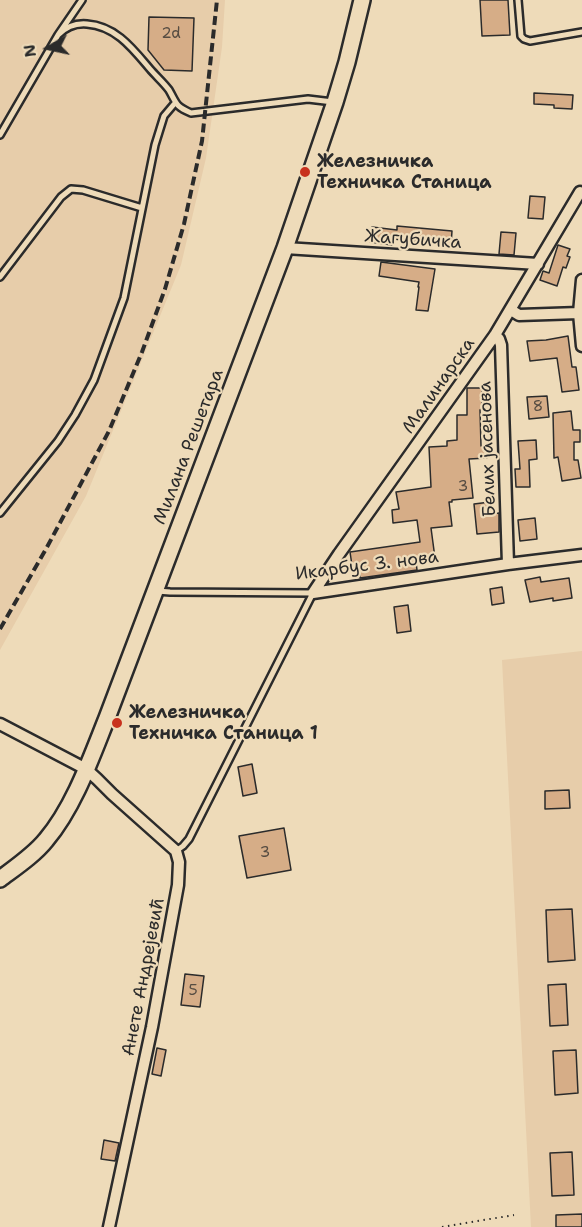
<!DOCTYPE html>
<html>
<head>
<meta charset="utf-8">
<style>
	body { margin:0 }
	#map { position:relative; width:582px; height:1227px; overflow:hidden; background:#eedbb9; font-family:"Shantell Sans",sans-serif }
	canvas { display:block }
	.north { position:absolute; left:18px; top:18px; width:60px; height:60px; -webkit-text-stroke:4px #eedbb9; paint-order:stroke; rotate:261deg; font-size:16px; font-weight:700; line-height:24px; text-align:center; color:#2b2b2b }
	.north::after { content:''; display:block; margin:auto; width:21px; height:27px; background:#2b2b2b; clip-path:polygon(50% 0,100% 100%,50% 72%,0 100%) }
</style>
</head>
<body>
<div id="map">
<canvas width="582" height="1227"></canvas>
<div class="north">N</div>
</div>
<script>
const ctx = document.querySelector('canvas').getContext('2d');
ctx.lineJoin = 'round';
function paint(path, color) {
  ctx.fillStyle = color;
  ctx.fill(path, 'evenodd');
}
function strokePath(path, color, width, dash) {
  ctx.strokeStyle = color;
  ctx.lineWidth = width;
  ctx.lineCap = dash ? 'butt' : 'round';
  ctx.setLineDash(dash || []);
  ctx.stroke(path);
}
function label(font, color, halo, rows, align = 'center') {
  ctx.font = font + ' "Shantell Sans",sans-serif';
  ctx.lineWidth = 4.5;
  ctx.setLineDash([]);
  ctx.textBaseline = 'middle';
  ctx.strokeStyle = halo;
  ctx.fillStyle = color;
  for (const [text, x, y, turn = 0] of rows) {
    ctx.save();
    ctx.translate(x, y);
    ctx.rotate((+turn || 0) * Math.PI / 180);
    ctx.textAlign = isNaN(turn) ? turn : align;
    if (halo) ctx.strokeText(text, 0, 0);
    ctx.fillText(text, 0, 0);
    ctx.restore();
  }
}
paint(new Path2D(`
	M 0,0 L 225,0 L 222,47 L 206,158 L 181,265 L 86,496 L 0,650 Z
	M 582,651 L 582,1227 L 531,1227 L 502,660 Z`), '#e7cdaa');
const building = new Path2D(`
	M 480,0 L 508,0 L 510,35 L 482,36 Z
	M 149,17 L 194,18 L 192,71 L 164,70 L 148,50 Z
	M 534,93 L 573,95 L 572,109 L 554,108 L 554,105 L 534,104 Z
	M 530,196 L 545,197 L 543,219 L 528,218 Z
	M 397,226 L 452,231 L 451,245 L 393,239 L 392,245 L 370,242 L 372,227 L 397,230 Z
	M 501,232 L 516,233 L 514,255 L 499,254 Z
	M 558,245 L 570,249 L 567,256 L 570,257 L 566,268 L 563,267 L 557,286 L 540,280 L 543,271 L 549,273 Z
	M 381,262 L 435,269 L 428,311 L 416,310 L 419,287 L 418,287 L 419,282 L 379,276 Z
	M 568,336 L 572,367 L 576,367 L 579,390 L 562,392 L 557,358 L 530,361 L 527,341 L 546,340 Z
	M 467,388 L 482,388 L 482,409 L 480,410 L 481,446 L 486,446 L 487,458 L 469,459 L 473,498 L 452,500 L 452,502 L 449,502 L 452,526 L 431,528 L 435,558 L 420,560 L 420,561 L 416,562 L 417,570 L 360,578 L 359,571 L 353,572 L 350,552 L 420,542 L 417,520 L 393,523 L 392,510 L 399,509 L 396,492 L 431,487 L 429,447 L 447,446 L 447,441 L 457,440 L 457,415 L 467,415 Z
	M 547,396 L 549,417 L 529,419 L 527,397 Z
	M 571,411 L 573,430 L 580,430 L 580,442 L 574,442 L 574,460 L 578,460 L 581,478 L 562,481 L 558,457 L 554,458 L 553,413 Z
	M 536,440 L 537,459 L 529,460 L 530,487 L 516,487 L 515,469 L 520,469 L 518,441 Z
	M 490,502 L 491,514 L 499,513 L 499,532 L 477,534 L 474,504 Z
	M 535,518 L 537,539 L 520,541 L 518,520 Z
	M 540,577 L 541,582 L 569,578 L 572,598 L 553,601 L 553,598 L 530,602 L 525,580 Z
	M 502,587 L 504,603 L 492,605 L 490,589 Z
	M 408,605 L 411,631 L 397,633 L 394,607 Z
	M 252,764 L 257,793 L 243,796 L 238,767 Z
	M 569,790 L 570,808 L 545,809 L 545,791 Z
	M 284,828 L 291,870 L 247,878 L 239,836 Z
	M 572,909 L 575,960 L 548,962 L 546,910 Z
	M 185,974 L 204,976 L 200,1007 L 181,1005 Z
	M 566,984 L 568,1025 L 550,1026 L 548,985 Z
	M 157,1048 L 166,1050 L 161,1076 L 152,1074 Z
	M 576,1050 L 578,1093 L 555,1095 L 553,1051 Z
	M 104,1140 L 119,1143 L 115,1161 L 101,1159 Z
	M 572,1152 L 574,1195 L 552,1196 L 550,1153 Z
	M 582,1214 L 582,1227 L 556,1227 L 556,1215 Z`);
paint(building, '#d6ad87');
strokePath(building, '#2b2b2b', 1.5);
const lane = new Path2D(`
	M 518,0 L 521,36 L 524,39 L 530,41 L 582,32
	M 58,35 C 66,27 76,23 87,24 C 116,26 133,49 150,69 C 156,76 164,83 169,90 C 177,104 175,106 191,113 L 308,99 L 333,102
	M 0,135 L 58,35 L 82,0
	M 0,277 L 61,197 L 71,189 L 83,190 L 142,208
	M 0,513 L 58,441 L 75,415 L 94,380 L 124,298 L 155,145 L 164,116 L 175,103
	M 157,591 L 170,592 L 313,593 L 189,839 L 183,846 L 176,851`);
const street = new Path2D(`
	M 285,248 L 538,264
	M 582,280 L 579,313 L 582,346
	M 511,310 L 519,315 L 579,313
	M 495,335 L 499,339 L 501,345 L 508,564
	M 313,593 L 339,554 L 495,335 L 580,192
	M 313,593 L 508,564 L 582,555
	M 0,724 L 86,769 L 97,779 L 112,794 L 176,851 L 179,862 L 178,885 L 152,1027 L 109,1227`);
const secondary = new Path2D(`
	M 0,879 C 16,867 34,855 46,840 C 74,807 91,758 107,718 L 285,248 L 335,102 L 347,62 L 362,0`);
strokePath(lane, '#2b2b2b', 10);
strokePath(street, '#2b2b2b', 15);
strokePath(secondary, '#2b2b2b', 20);
strokePath(new Path2D(`
	M 442,1227 L 514,1215`), '#2b2b2b', 2, [1.5, 4.5]);
strokePath(lane, '#eedbb9', 5);
strokePath(street, '#eedbb9', 10);
strokePath(secondary, '#eedbb9', 15);
strokePath(new Path2D(`
	M 0,629 L 46,549 L 109,431 L 142,352 L 165,289 L 184,224 L 202,141 L 217,0`), '#2b2b2b', 4, [9, 4.5]);
for (const [x, y, r, color] of [
	[305,172,6,"#c8321e"],
	[117,723,6,"#c8321e"]
]) {
  const dot = new Path2D();
  dot.arc(x, y, r, 0, 2 * Math.PI);
  ctx.fillStyle = color;
  ctx.fill(dot);
  strokePath(dot, '#eedbb9', 2);
}
label('15px', '#564c42', null, [
	["2d",171,34],
	["8",538,407],
	["3",463,487],
	["3",265,853],
	["5",193,991]
]);
label('bold 18px', '#2b2b2b', '#eedbb9', [
	["Железничка",317,162],
	["Техничка Станица",317,183],
	["Железничка",129,713],
	["Техничка Станица 1",129,734]
], 'left');
label('18px', '#2b2b2b', '#eedbb9', [
	["Жагубичка",413,240,4],
	["Малинарска",439,386,-55],
	["Милана Решетара",189,447,-69],
	["Белих јасенова",488,449,-92],
	["Икарбус 3. нова",367,566,-7],
	["Анете Андрејевић",144,977,-79]
]);
</script>
</body>
</html>
